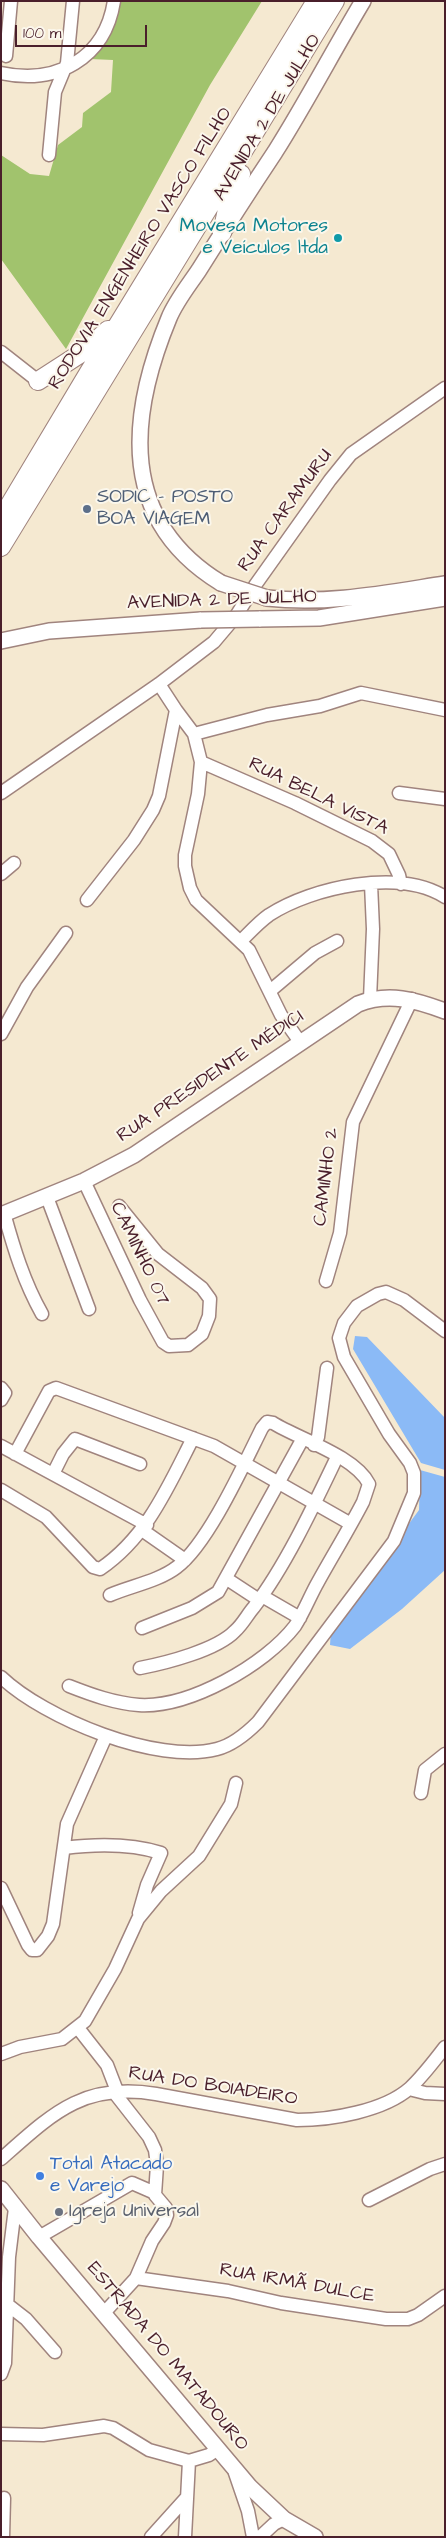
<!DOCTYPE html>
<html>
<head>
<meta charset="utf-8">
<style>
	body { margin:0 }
	#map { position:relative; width:446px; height:2538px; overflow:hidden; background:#f5e9d1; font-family:"Architects Daughter",sans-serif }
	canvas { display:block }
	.frame { position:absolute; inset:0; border:2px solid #4a1f2b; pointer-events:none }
	.scale { position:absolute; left:15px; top:25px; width:132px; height:22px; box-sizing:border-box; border:2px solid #4a1f2b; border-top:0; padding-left:6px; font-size:15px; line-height:18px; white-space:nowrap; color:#4a1f2b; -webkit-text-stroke:4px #fbf7ec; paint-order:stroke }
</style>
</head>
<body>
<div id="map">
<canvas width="446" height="2538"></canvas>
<div class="frame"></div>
<div class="scale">100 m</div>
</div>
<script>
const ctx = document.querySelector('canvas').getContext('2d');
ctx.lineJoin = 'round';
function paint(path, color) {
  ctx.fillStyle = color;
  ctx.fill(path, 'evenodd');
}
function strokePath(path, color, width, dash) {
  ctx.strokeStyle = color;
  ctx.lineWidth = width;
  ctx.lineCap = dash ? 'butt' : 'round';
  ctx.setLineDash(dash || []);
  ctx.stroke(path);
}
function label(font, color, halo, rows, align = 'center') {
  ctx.font = font + ' "Architects Daughter",sans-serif';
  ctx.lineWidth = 4;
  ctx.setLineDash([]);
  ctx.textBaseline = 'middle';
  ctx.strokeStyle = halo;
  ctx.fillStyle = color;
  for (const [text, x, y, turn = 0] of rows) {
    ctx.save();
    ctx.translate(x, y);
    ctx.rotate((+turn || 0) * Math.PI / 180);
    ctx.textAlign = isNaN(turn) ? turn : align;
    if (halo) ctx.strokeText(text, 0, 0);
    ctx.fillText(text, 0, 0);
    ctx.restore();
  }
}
paint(new Path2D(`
	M 118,1 L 262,1 L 210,85 L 66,349 L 1,259 L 1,155 L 30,174 L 49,176 L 58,145 L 82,127 L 83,113 L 111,92 L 113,60 L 90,59 C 103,41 118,24 118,1 Z`), '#a1c36d');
paint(new Path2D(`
	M 355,1336 L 367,1337 L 445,1418 L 445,1470 L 421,1463 L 353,1349 Z
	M 420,1470 L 445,1477 L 445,1570 L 402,1609 L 350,1649 L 330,1645 L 331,1630 L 419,1510 Z`), '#8bbaf6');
const minor = new Path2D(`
	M 6,56 L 11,1
	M 1,73 C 56,85 105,59 114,1
	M 49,155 L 55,92 L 67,63 L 73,1
	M 1,352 L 38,381
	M 176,710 L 194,734 L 201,762 L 198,794 L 185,855 L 185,866 L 190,888 L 196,900 L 249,950 L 281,1015 L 300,1042
	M 194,734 L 267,715 L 320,706 L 361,693 L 445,710
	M 201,762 L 295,803 L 372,841 L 389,854 L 399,875 L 401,884
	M 1,793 L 159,684 L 214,642 L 236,616 L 256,584 L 330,480 L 351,454 L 445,388
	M 399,793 L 445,799
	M 1,874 L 14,863
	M 87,900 L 134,840 L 153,810 L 159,796 L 176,710 L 159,684
	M 241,941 C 250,932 259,922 269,915 C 312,887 399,868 445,897
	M 270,991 L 315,953 L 337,941
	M 370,999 L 373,929 L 371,884
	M 1,1034 L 27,987 L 66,933
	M 84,1181 L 140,1300 L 163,1342 L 169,1346 L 188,1345 L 202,1334 L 209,1316 L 210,1299 L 202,1288 L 158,1254 L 119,1206
	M 47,1197 L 89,1309
	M 4,1213 C 14,1249 24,1282 42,1314
	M 326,1281 L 340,1233 L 353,1122 L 412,999
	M 1,1388 L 5,1393 L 1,1400
	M 314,1445 L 318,1437 L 327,1368
	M 1,1446 L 147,1525
	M 15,1454 L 49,1391 L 56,1388 L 214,1446 L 351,1524
	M 53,1474 L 63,1454 L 75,1439 L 140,1464
	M 1,1490 L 46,1517 L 93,1567 L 100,1569 C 147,1537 168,1487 193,1438
	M 142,1530 L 185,1560
	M 227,1579 L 259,1600
	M 262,1596 L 300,1618
	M 142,1628 L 192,1608 L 218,1592 L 302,1440
	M 140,1668 C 166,1663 217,1650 235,1631 C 243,1624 247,1615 254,1607 C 286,1565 314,1505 337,1457
	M 1,1677 C 44,1718 157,1765 217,1749 C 233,1745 246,1734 258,1722 L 394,1541 L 414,1493 L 414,1473 L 410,1463 L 389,1434 L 344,1357 L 339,1338 L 344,1323 L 357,1306 L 378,1294 L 386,1292 L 404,1300 L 445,1331
	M 69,1686 C 92,1695 114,1703 139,1705 C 189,1708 265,1665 295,1626 C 304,1612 310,1596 318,1582 C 333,1555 349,1529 363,1502 L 369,1484 C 355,1456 299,1439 273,1423 L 267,1422 L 262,1428 C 244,1464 208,1544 177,1567 C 159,1581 131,1586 110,1595
	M 421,1793 L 425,1770 L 445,1754
	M 64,1848 C 96,1844 129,1843 161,1853 L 147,1885 L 139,1913
	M 1,1888 L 28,1945 L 32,1950 L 37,1950 L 48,1936 L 53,1924 L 67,1824 L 106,1736
	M 78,2028 L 107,2065 L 117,2091
	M 1,2054 L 20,2047 L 62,2039 L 85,2021 L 115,1969 L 138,1919 L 161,1891 L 199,1856 L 231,1804 L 236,1783
	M 409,2089 L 425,2093 L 445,2094
	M 1,2159 C 52,2114 83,2082 156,2094 L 297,2120 C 331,2120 384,2111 410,2088 C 423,2076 434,2061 445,2047
	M 369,2200 L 430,2169 L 445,2164
	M 39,2237 L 132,2183 L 155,2193
	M 136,2278 L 228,2291 L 281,2303 L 386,2319 L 408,2319 L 418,2315 L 445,2296
	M 8,2305 L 26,2319 L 55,2352
	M 104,2313 L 136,2278 L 152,2241 L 164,2223 L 167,2215 L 166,2208 L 155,2195 L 157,2165 L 155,2150 L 149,2137 L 113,2091
	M 1,2374 L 5,2363 L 9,2257 L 15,2208
	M 1,2434 L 43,2435 L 104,2426 L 113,2428 L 149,2450 L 189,2461 L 209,2455 L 218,2449
	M 235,2473 L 248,2511 L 253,2537
	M 3,2537 L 4,2498
	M 151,2537 L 187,2497
	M 185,2537 L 189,2461
	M 260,2537 L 274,2524 L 284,2519`);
const major = new Path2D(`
	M 221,583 C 118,520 128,417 169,318 C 176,301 189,285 199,270 C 224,230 249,191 275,152 C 306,103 333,51 363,1
	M 267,598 C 327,605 386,593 445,584
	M 259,619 L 319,618 L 445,598
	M 1,641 L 49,631 L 201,620
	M 1,1215 L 84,1181 L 134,1155 L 358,1004 C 389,992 415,1000 445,1011
	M 1,2189 L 39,2237 L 250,2487 L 284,2519 L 315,2537`);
const highway = new Path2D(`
	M 222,233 L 228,205 L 241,174
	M 38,381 L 86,350 L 108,330
	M 1,519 L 89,372 L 316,1
	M 1,547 L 335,1`);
strokePath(minor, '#a0847e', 15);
strokePath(major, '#a0847e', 18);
strokePath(highway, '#a0847e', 20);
strokePath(minor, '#fff', 12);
strokePath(major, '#fff', 15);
strokePath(highway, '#fff', 18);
const majorBridge = new Path2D(`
	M 221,583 L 267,598
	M 201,620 L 259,619`);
strokePath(majorBridge, '#a0847e', 18, []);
strokePath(majorBridge, '#fff', 15);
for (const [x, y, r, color] of [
	[338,238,5,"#0f9aa8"],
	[87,509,5,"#5c6f8a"],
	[40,2176,5,"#3f7fe0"],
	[59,2212,5,"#6b7280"]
]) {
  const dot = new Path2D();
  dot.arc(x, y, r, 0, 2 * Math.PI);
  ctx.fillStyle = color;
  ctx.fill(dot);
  strokePath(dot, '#fbf7ec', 2);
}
label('19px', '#4a1f2b', '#fbf7ec', [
	["AVENIDA 2 DE JULHO",268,118,-59],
	["RODOVIA ENGENHEIRO VASCO FILHO",141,249,-58],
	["RUA CARAMURU",286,511,-54],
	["AVENIDA 2 DE JULHO",222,601,-2],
	["RUA BELA VISTA",318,797,26],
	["RUA PRESIDENTE MÉDICI",211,1077,-34],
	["CAMINHO 2",327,1177,-83],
	["CAMINHO 07",139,1254,64],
	["RUA DO BOIADEIRO",213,2087,9],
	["RUA IRMÃ DULCE",297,2284,10],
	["ESTRADA DO MATADOURO",167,2357,50]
]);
label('19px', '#0d838f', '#fbf7ec', [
	["Movesa Motores",328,227],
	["e Veículos ltda",328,249]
], 'right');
label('19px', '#4e5e75', '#fbf7ec', [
	["SODIC - POSTO",97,498],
	["BOA VIAGEM",97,520]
], 'left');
label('19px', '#366cbe', '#fbf7ec', [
	["Total Atacado",50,2165],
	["e Varejo",50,2187]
], 'left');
label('19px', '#5b616d', '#fbf7ec', [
	["Igreja Universal",69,2212]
], 'left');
</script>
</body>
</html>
